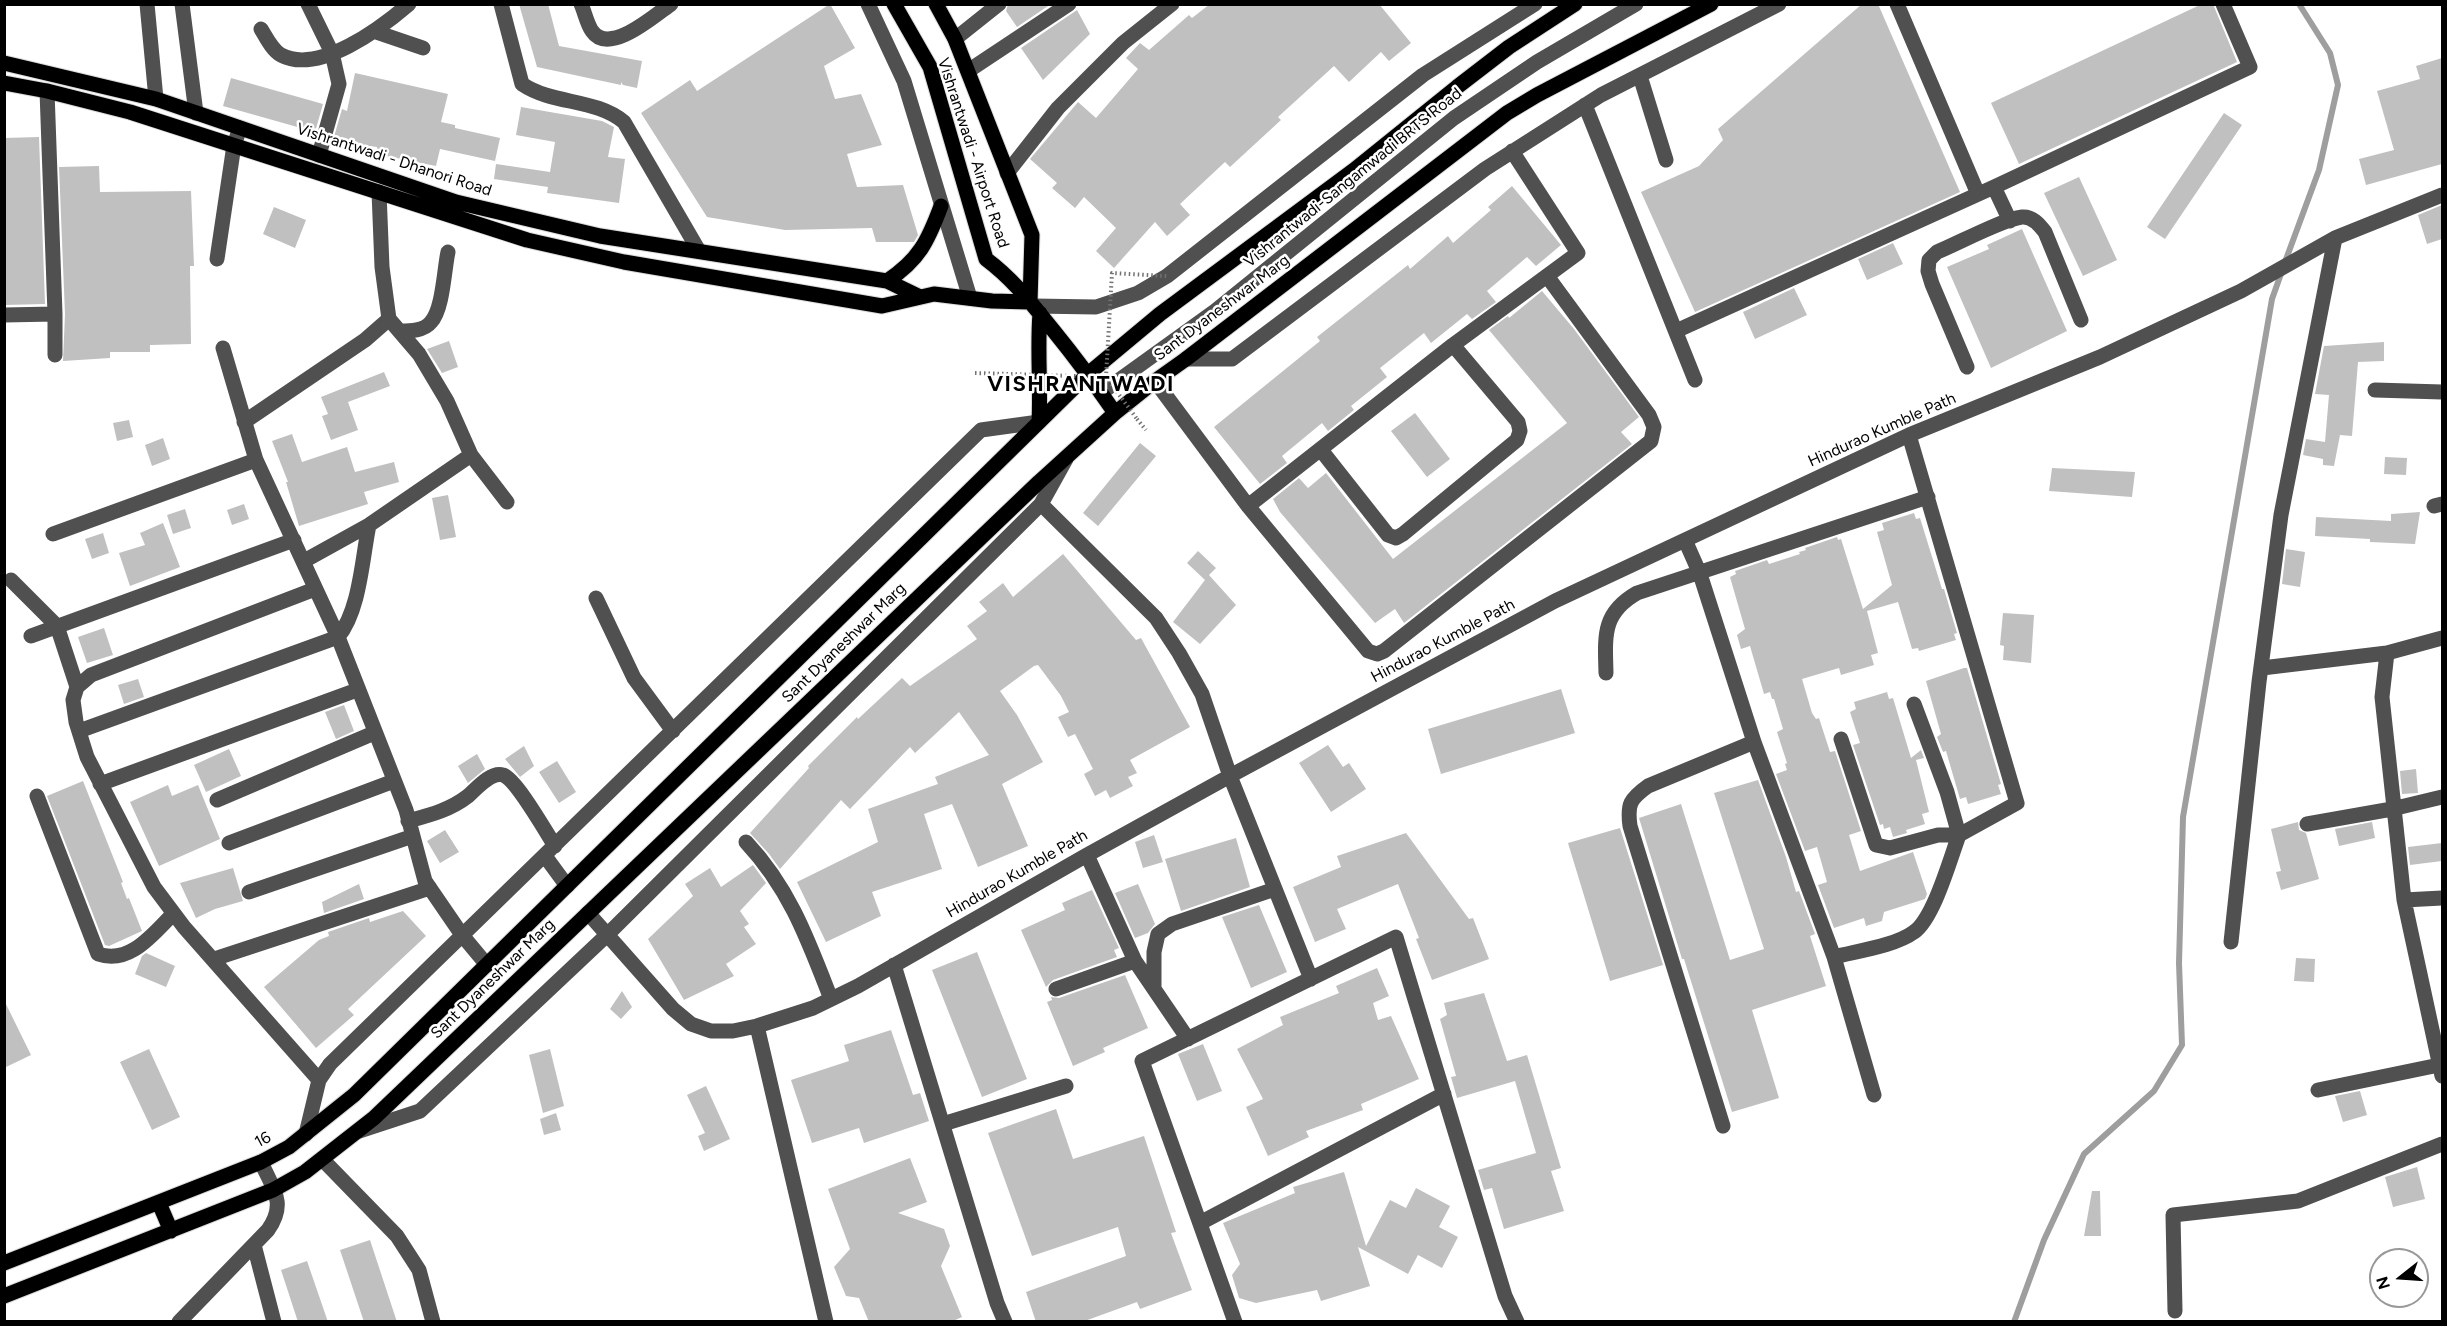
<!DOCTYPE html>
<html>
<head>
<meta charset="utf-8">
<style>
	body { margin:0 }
	#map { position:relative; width:2447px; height:1326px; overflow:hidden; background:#fff; font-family:Figtree,sans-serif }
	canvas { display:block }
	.frame { position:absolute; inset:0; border:6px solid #000; pointer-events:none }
	.north { position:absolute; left:2369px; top:1248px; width:60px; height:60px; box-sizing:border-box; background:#fff; border:2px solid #999; border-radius:50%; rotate:253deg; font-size:16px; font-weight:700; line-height:24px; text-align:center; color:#000 }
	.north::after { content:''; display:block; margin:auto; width:21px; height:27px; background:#000; clip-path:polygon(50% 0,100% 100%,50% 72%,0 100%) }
</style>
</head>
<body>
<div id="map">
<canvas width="2447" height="1326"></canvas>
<div class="frame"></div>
<div class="north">N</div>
</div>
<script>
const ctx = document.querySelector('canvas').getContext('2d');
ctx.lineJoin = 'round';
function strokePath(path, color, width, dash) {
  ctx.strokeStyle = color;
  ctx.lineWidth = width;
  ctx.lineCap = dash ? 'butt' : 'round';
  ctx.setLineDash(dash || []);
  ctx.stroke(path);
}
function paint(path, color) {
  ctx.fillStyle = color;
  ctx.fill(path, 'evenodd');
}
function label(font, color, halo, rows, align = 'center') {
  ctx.font = font + ' Figtree,sans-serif';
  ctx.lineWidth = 5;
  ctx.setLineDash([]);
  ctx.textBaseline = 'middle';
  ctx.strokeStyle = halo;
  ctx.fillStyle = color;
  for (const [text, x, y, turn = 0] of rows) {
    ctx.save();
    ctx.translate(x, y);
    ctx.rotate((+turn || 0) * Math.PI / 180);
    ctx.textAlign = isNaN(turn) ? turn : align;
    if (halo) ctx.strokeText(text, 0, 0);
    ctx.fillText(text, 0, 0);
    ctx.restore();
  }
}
strokePath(new Path2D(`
	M 2285,262 L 2319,170 L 2338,85 L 2330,53 L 2299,4
	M 2014,1322 L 2044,1240 L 2084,1154 L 2154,1091 L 2182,1045 L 2179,963 L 2183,817 L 2272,299 L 2282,271`), '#9e9e9e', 6);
paint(new Path2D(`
	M 519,4 L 548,4 L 559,46 L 642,61 L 637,88 L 623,85 L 621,82 L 621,85 L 537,67 Z
	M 830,4 L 855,48 L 824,66 L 835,99 L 861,94 L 882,145 L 847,154 L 857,187 L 903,185 L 918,235 L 914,242 L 876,242 L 872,228 L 785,230 L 707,217 L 641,113 L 690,80 L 697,91 Z
	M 1008,4 L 1051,4 L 1017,27 L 1006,11 Z
	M 1210,4 L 1379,4 L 1411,43 L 1389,61 L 1381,52 L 1349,82 L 1334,66 L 1278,117 L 1281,120 L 1230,167 L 1225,162 L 1180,204 L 1190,215 L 1167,236 L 1155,222 L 1114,268 L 1096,251 L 1116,228 L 1084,197 L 1075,208 L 1052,188 L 1057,183 L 1030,159 L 1078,102 L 1096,118 L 1138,69 L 1126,58 L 1140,43 L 1149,50 L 1189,15 L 1192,18 Z
	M 1862,4 L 1878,4 L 1960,192 L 1695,312 L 1641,192 L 1699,166 L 1723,140 L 1718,129 Z
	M 2202,4 L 2213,4 L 2237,62 L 2019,164 L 1991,103 Z
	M 1077,10 L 1090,34 L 1043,80 L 1021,48 Z
	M 2442,58 L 2442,164 L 2366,185 L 2359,159 L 2394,150 L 2377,91 L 2420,79 L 2416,66 Z
	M 355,73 L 448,94 L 441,122 L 455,125 L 455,128 L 500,138 L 495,161 L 440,149 L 436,166 L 376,154 L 377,147 L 339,142 L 340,139 L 334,137 L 342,109 L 347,111 Z
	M 231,78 L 323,104 L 315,132 L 223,106 Z
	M 521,107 L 602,121 L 614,127 L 608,157 L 625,159 L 619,203 L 547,193 L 548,187 L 494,179 L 496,164 L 550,172 L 555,142 L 516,135 Z
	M 2224,113 L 2242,125 L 2165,239 L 2147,227 Z
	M 39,137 L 45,304 L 4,305 L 4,138 Z
	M 99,166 L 100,192 L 191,191 L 194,266 L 190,266 L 191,344 L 150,345 L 150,352 L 110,352 L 110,358 L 63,361 L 65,314 L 59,167 Z
	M 2079,177 L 2117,260 L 2083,276 L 2044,193 Z
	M 1512,186 L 1561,245 L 1536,266 L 1527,257 L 1487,291 L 1496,302 L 1472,319 L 1467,314 L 1431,343 L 1424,333 L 1380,368 L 1387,377 L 1351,406 L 1354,410 L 1328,431 L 1322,423 L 1282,456 L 1287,463 L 1260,484 L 1214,427 L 1320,341 L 1317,337 L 1408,265 L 1410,269 L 1448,236 L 1453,243 L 1491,210 L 1488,207 Z
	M 2442,205 L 2442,239 L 2427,244 L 2418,215 Z
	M 274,207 L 306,220 L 295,248 L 263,234 Z
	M 2022,229 L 2067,331 L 1991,368 L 1947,267 L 1989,249 L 1987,245 Z
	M 1893,243 L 1903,264 L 1867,280 L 1858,259 Z
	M 1794,288 L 1807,315 L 1755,339 L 1743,312 Z
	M 1542,291 L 1574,329 L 1639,417 L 1621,432 L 1632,444 L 1404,623 L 1395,609 L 1375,623 L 1280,512 L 1273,499 L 1299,478 L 1308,488 L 1326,473 L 1393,559 L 1567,423 L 1489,330 L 1508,316 L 1509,318 Z
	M 449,341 L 458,367 L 442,373 L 427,349 Z
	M 2384,342 L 2384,361 L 2358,362 L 2352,436 L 2340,435 L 2334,466 L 2323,465 L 2323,459 L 2303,455 L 2306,439 L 2325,442 L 2329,395 L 2315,394 L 2324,346 Z
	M 384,372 L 390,386 L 348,402 L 358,430 L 331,440 L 322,416 L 328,414 L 321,397 Z
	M 1415,413 L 1450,459 L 1427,477 L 1391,431 Z
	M 129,420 L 133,437 L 117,441 L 113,423 Z
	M 292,434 L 302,462 L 347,447 L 355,472 L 394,462 L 399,482 L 364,492 L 368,504 L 299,526 L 286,482 L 288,482 L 272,441 Z
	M 163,438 L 170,459 L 152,466 L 145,445 Z
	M 1140,443 L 1156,456 L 1098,526 L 1083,513 Z
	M 2385,457 L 2407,458 L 2406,475 L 2384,474 Z
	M 2052,468 L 2135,472 L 2132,497 L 2049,491 Z
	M 448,495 L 456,537 L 440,540 L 432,498 Z
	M 244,504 L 249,519 L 232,525 L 227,510 Z
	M 185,509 L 191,528 L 173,534 L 167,515 Z
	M 2420,512 L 2415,544 L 2370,542 L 2370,539 L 2315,536 L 2316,517 L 2391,521 L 2391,514 Z
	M 1914,513 L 1916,519 L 1920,518 L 1942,589 L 1944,589 L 1957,633 L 1954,634 L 1956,640 L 1919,651 L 1918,648 L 1912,649 L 1898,602 L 1867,611 L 1878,653 L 1871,655 L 1874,665 L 1841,675 L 1839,668 L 1802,679 L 1812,713 L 1816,719 L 1819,718 L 1830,752 L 1835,751 L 1861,831 L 1849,835 L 1860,871 L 1913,852 L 1927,894 L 1925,899 L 1884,912 L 1882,921 L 1866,926 L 1864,918 L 1834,928 L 1818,885 L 1827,882 L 1817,847 L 1805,851 L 1776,774 L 1787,770 L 1785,764 L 1787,763 L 1777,732 L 1783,729 L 1774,699 L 1772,699 L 1770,692 L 1764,694 L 1750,646 L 1741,649 L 1737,635 L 1745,629 L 1730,577 L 1736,574 L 1735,571 L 1767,560 L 1769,564 L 1800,554 L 1799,552 L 1806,550 L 1805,548 L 1837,537 L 1838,540 L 1841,539 L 1863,609 L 1892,585 L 1877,532 L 1884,530 L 1882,523 Z
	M 163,523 L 180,567 L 130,586 L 119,553 L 145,545 L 140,533 Z
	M 103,533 L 109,553 L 92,559 L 85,539 Z
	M 2286,549 L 2305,552 L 2300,587 L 2282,584 Z
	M 1198,551 L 1216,568 L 1209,575 L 1236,605 L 1200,644 L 1173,622 L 1205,580 L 1187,563 Z
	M 1063,554 L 1136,640 L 1141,638 L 1190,727 L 1130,760 L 1137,773 L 1128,777 L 1133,786 L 1110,798 L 1106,790 L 1095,796 L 1084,774 L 1093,769 L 1075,734 L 1068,737 L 1058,717 L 1069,712 L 1061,696 L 1038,665 L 1034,666 L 1000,691 L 1017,715 L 1043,762 L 1002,784 L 1028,846 L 978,867 L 952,804 L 924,814 L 942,869 L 872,892 L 881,916 L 826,942 L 797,882 L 878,842 L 868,809 L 938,784 L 935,777 L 989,755 L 959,712 L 915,753 L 910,747 L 850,809 L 841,800 L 780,869 L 769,854 L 750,833 L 809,768 L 808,766 L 857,717 L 858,719 L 902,678 L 910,686 L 977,639 L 967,626 L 987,611 L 979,602 L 1003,583 L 1013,597 Z
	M 2003,613 L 2034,615 L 2031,663 L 2003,660 L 2004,646 L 2000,645 Z
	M 104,628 L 113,655 L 87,663 L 78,637 Z
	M 1964,668 L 1967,668 L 2001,784 L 1998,785 L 2001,794 L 1968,804 L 1966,797 L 1960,799 L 1946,751 L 1943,752 L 1937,737 L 1941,734 L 1926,681 Z
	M 138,679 L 144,697 L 124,704 L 118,685 Z
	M 1561,689 L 1575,733 L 1441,774 L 1428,729 Z
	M 1887,692 L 1889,699 L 1893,698 L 1911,758 L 1921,750 L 1924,758 L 1916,760 L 1929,812 L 1922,814 L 1925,824 L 1906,830 L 1907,833 L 1893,837 L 1890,827 L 1884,829 L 1883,824 L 1880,825 L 1853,745 L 1860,743 L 1850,712 L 1856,709 L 1854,702 Z
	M 344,705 L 354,731 L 336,739 L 325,712 Z
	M 1328,745 L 1343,767 L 1349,763 L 1366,789 L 1331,812 L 1299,763 Z
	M 524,746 L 534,766 L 520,777 L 505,759 Z
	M 229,749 L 241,776 L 206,792 L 194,765 Z
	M 477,754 L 485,769 L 468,783 L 458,766 Z
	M 557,761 L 576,792 L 559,803 L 539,772 Z
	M 2416,769 L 2418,793 L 2402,794 L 2400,771 Z
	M 1758,780 L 1786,857 L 1796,892 L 1799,891 L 1815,934 L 1810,936 L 1826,986 L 1752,1010 L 1779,1098 L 1732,1112 L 1684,959 L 1682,959 L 1639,818 L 1681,804 L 1730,960 L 1764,949 L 1714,793 Z
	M 83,781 L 123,882 L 121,883 L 127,899 L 129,898 L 142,931 L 109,946 L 105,945 L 47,796 Z
	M 168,785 L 172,796 L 198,785 L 220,839 L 159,866 L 130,802 Z
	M 2298,822 L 2299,830 L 2306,833 L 2319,879 L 2281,890 L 2276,872 L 2281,871 L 2271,829 Z
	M 2372,822 L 2375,838 L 2339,846 L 2335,829 Z
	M 1620,828 L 1663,965 L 1610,981 L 1568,843 Z
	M 445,830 L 459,852 L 440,863 L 427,841 Z
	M 1406,833 L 1469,919 L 1473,918 L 1489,959 L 1432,980 L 1416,939 L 1419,938 L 1398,884 L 1337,909 L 1346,929 L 1315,942 L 1293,887 L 1341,867 L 1337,856 Z
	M 1154,835 L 1163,862 L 1143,868 L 1135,842 Z
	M 1236,838 L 1250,887 L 1181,911 L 1165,859 Z
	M 2442,843 L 2442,861 L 2410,865 L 2408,847 Z
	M 753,865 L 766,883 L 740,911 L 749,924 L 744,927 L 756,944 L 726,964 L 734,976 L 684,1000 L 648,939 L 693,896 L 685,884 L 710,868 L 721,887 Z
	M 233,868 L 243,901 L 215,909 L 196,918 L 180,883 Z
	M 359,884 L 364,899 L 324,913 L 322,902 Z
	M 1138,884 L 1155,924 L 1148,933 L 1135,938 L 1115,893 Z
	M 1092,890 L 1119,948 L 1114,950 L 1117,957 L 1053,980 L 1046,987 L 1021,930 L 1065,910 L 1062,903 Z
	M 1259,905 L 1287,972 L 1251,988 L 1222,917 Z
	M 403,911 L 426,936 L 348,1009 L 354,1015 L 316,1048 L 264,987 L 319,940 L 329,936 L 328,932 L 369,918 L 370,922 Z
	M 977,952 L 1027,1079 L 982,1097 L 932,970 Z
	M 146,953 L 175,966 L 166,987 L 135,974 L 142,956 Z
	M 2296,958 L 2315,959 L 2314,982 L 2294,981 Z
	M 1377,968 L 1389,996 L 1373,1003 L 1378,1020 L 1391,1016 L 1419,1079 L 1361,1104 L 1363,1110 L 1306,1131 L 1309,1137 L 1268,1156 L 1246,1107 L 1263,1099 L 1237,1049 L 1283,1025 L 1280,1017 L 1339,993 L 1336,986 Z
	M 1125,975 L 1148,1028 L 1103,1048 L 1105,1052 L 1073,1066 L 1047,1002 L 1052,1000 L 1051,997 L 1059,998 Z
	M 622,991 L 632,1007 L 621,1019 L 610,1009 Z
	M 1484,993 L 1507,1061 L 1527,1055 L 1561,1168 L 1551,1171 L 1564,1211 L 1504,1229 L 1492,1188 L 1484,1190 L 1478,1170 L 1536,1153 L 1515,1081 L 1457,1098 L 1451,1077 L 1456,1076 L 1440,1019 L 1447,1015 L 1444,1003 Z
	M 4,1000 L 31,1055 L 4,1068 Z
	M 891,1030 L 913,1095 L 920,1093 L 929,1121 L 864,1143 L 859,1128 L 812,1143 L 791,1080 L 849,1061 L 844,1045 Z
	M 1203,1044 L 1222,1091 L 1197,1101 L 1178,1054 Z
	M 149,1049 L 180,1117 L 152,1130 L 120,1062 Z
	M 550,1049 L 564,1106 L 543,1113 L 529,1055 Z
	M 706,1086 L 730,1139 L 704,1151 L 698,1136 L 705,1133 L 687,1095 Z
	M 2360,1091 L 2367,1115 L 2343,1122 L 2335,1096 Z
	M 1056,1109 L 1073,1159 L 1144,1136 L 1176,1232 L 1171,1233 L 1192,1290 L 1140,1309 L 1137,1302 L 1082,1322 L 1036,1322 L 1026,1292 L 1126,1256 L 1118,1227 L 1032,1256 L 988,1133 Z
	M 556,1113 L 561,1130 L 544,1135 L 540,1119 Z
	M 910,1158 L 927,1202 L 898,1213 L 944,1229 L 950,1246 L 941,1266 L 962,1317 L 951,1322 L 869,1322 L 859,1298 L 846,1296 L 834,1267 L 850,1249 L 828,1189 Z
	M 2417,1167 L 2425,1199 L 2393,1207 L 2385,1177 Z
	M 1344,1172 L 1366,1246 L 1390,1200 L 1406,1208 L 1416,1188 L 1450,1206 L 1439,1227 L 1458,1237 L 1442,1268 L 1418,1255 L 1408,1274 L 1358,1247 L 1370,1286 L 1321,1301 L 1317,1290 L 1256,1303 L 1239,1298 L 1232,1275 L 1240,1264 L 1223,1223 L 1295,1193 L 1293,1187 Z
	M 2092,1191 L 2100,1191 L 2101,1236 L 2084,1236 Z
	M 370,1240 L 397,1322 L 364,1322 L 340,1250 Z
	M 307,1261 L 328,1322 L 298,1322 L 281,1270 Z`), '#c0c0c0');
const major = new Path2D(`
	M 894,4 L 930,67 L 986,259 C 1014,280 1031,303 1053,330 C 1075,357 1095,384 1115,413
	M 936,4 L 955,39 L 1032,235 L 1030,302
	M 4,63 L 156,99 L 456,202 L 600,236 L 887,281 L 918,296
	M 4,83 L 47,91 L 130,112 L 527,240 L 624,262 L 882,306 L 934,294 L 992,301 L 1030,302
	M 887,281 C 919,260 928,241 941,206
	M 1039,422 C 1041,386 1037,350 1040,313
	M 159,1203 L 171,1231
	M 4,1263 L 261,1162 L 289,1147 L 354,1095 L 1088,374 L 1160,314 L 1354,170 L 1457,87 L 1509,47 L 1575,4
	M 4,1296 L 273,1190 L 305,1172 L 374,1118 L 1039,482 L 1115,413 L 1155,381 L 1186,359 L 1507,113 L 1537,95 L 1711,4`);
strokePath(major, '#dbdbdb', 17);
strokePath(new Path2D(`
	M 1137,419 L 1146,430`), '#727272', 4, [1.5, 3]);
strokePath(new Path2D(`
	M 147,4 L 156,99
	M 182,4 L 196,113
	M 308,4 L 332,53 L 339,84 L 319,155
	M 501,4 L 522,84 C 553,105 595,98 624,122 L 699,251
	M 581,4 C 585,13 587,24 592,31 C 609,56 654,16 671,4
	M 868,4 L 904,81 L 970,298
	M 1897,4 L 1978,194
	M 261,29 C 266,37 272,50 281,55 C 319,75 381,28 409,4
	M 376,32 L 423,48
	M 955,39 L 999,4
	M 968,71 L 1069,4
	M 1640,76 L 1666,160
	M 1585,105 L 1695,380
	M 1007,173 L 1058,108 L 1123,43 L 1172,4
	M 1994,187 L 2010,221
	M 217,259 L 234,145 L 240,128
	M 1034,306 L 1096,307 L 1138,293 L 1167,276 L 1423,75 L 1535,4
	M 55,314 L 55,355
	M 4,315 L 55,314 L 47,91
	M 400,331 C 410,331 424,331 431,322 C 443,309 444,270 448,252
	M 1676,331 L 1994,187 L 2250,67 L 2223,4
	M 223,348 L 256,460 L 338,637 L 406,810 L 425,881 L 462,935 L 487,965
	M 1186,359 L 1232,359 L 1485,169 L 1601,95 L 1779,4
	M 1967,367 L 1932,284 L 1928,271 L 1929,260 L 1937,252 C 1957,244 2003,219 2022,217 C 2032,216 2039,224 2045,232 L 2081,320
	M 1155,381 L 1248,506 L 1368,651 L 1377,654 L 1384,651 L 1651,441 L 1654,427 L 1649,415 L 1547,276
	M 2375,390 L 2442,392
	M 1101,393 L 1215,311 L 1454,118 L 1537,62 L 1636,4
	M 244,422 L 365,340 L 389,319
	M 1321,450 L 1388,535 L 1396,538 L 1403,534 L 1517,440 L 1520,431 L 1518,422 L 1453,345
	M 471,455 L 507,502
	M 1041,504 L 1156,618 L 1179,653 L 1202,694 L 1230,776 L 1311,979
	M 1248,506 L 1453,345 L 1578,253 L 1512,151
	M 2434,506 L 2442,504
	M 53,534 L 256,460
	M 1685,540 L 1700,574 L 1754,742 L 1834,957 L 1874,1095
	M 304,561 L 369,525 L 471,455 L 447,401 L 419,354 L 389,319 L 382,267 L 379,192
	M 11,580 L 57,626 L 77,687
	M 315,589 L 91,675 L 77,687 L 73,700 L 76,722 L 87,757 L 154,887 L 184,927 L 319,1080
	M 596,598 L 634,678 L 673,731
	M 31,636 L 294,540
	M 2387,653 L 2382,697 L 2404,900 L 2442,1076
	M 2262,668 L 2387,653 L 2442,638
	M 1606,673 C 1605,636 1602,613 1637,593 L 1928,497
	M 79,731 L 338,637 C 360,610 362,559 369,525
	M 1841,739 L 1876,845 L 1890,848 L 1938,835 L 1959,835 L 1947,792 L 1914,704
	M 100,784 L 357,690
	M 37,796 L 98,954 C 130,965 153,934 173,914
	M 217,800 L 374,733
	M 408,821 C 430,815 450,810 468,796 C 476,789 491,771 503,775 C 516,779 546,832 555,846
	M 2307,824 L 2392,809 L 2442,797
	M 746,842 C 790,889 808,940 831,999
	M 229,843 L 394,781
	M 1087,855 L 1135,961 L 1188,1039
	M 545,856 L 567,886
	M 249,892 L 413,836
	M 2404,900 L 2442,898
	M 588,913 L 673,1009 L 691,1024 L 711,1031 L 733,1031 L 757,1026 L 813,1008 L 858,986 L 1087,855 L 1230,776 L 1555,601 L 1909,435 L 2100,357 L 2241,291 L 2335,238 L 2442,195
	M 2231,942 L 2259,682 L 2281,515 L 2335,238
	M 1834,957 C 1857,951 1895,946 1914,932 C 1934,918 1950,859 1959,835 L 2017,803 L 1909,435
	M 214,959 L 430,888
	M 894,965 L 997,1303 L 1005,1322
	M 1154,988 L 1154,952 L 1158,934 L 1172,924 L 1275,889
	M 1056,989 L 1135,961
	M 757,1026 L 826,1322
	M 2318,1090 L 2439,1065
	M 943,1124 L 1066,1086
	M 1723,1126 L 1630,826 C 1627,804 1630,799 1648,786 L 1754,742
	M 359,1131 L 420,1111 L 608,934 L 1041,504 L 1066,459
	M 306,1134 L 319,1080 L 330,1064 L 981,430 L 1039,422
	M 322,1159 L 397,1236 L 419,1270 L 433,1322
	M 1200,1223 L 1444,1094
	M 254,1245 L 274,1322
	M 2175,1311 L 2173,1215 L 2298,1201 L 2442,1144
	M 179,1322 L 268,1230 C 287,1203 273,1189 261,1162
	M 1235,1322 L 1142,1061 L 1396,937 L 1505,1296 L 1517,1322`), '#505050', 15);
strokePath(major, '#000', 15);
strokePath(new Path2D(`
	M 975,373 L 1106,377 L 1112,273 L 1167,276
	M 1106,377 L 1137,419`), '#727272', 4, [1.5, 3]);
label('16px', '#000', '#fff', [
	["Vishrantwadi - Airport Road",973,153,72],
	["Vishrantwadi - Dhanori Road",394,160,18],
	["Vishrantwadi-Sangamwadi BRTS Road",1353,178,-39],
	["Sant Dyaneshwar Marg",1222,308,-37],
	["Hindurao Kumble Path",1882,430,-24],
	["Hindurao Kumble Path",1443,641,-28],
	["Sant Dyaneshwar Marg",844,643,-44],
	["Hindurao Kumble Path",1017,874,-30],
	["Sant Dyaneshwar Marg",493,979,-44],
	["16",263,1140,-28]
]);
ctx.letterSpacing = '1.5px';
label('bold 22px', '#000', '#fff', [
	["VISHRANTWADI",1081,385]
]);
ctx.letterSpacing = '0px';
</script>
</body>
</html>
